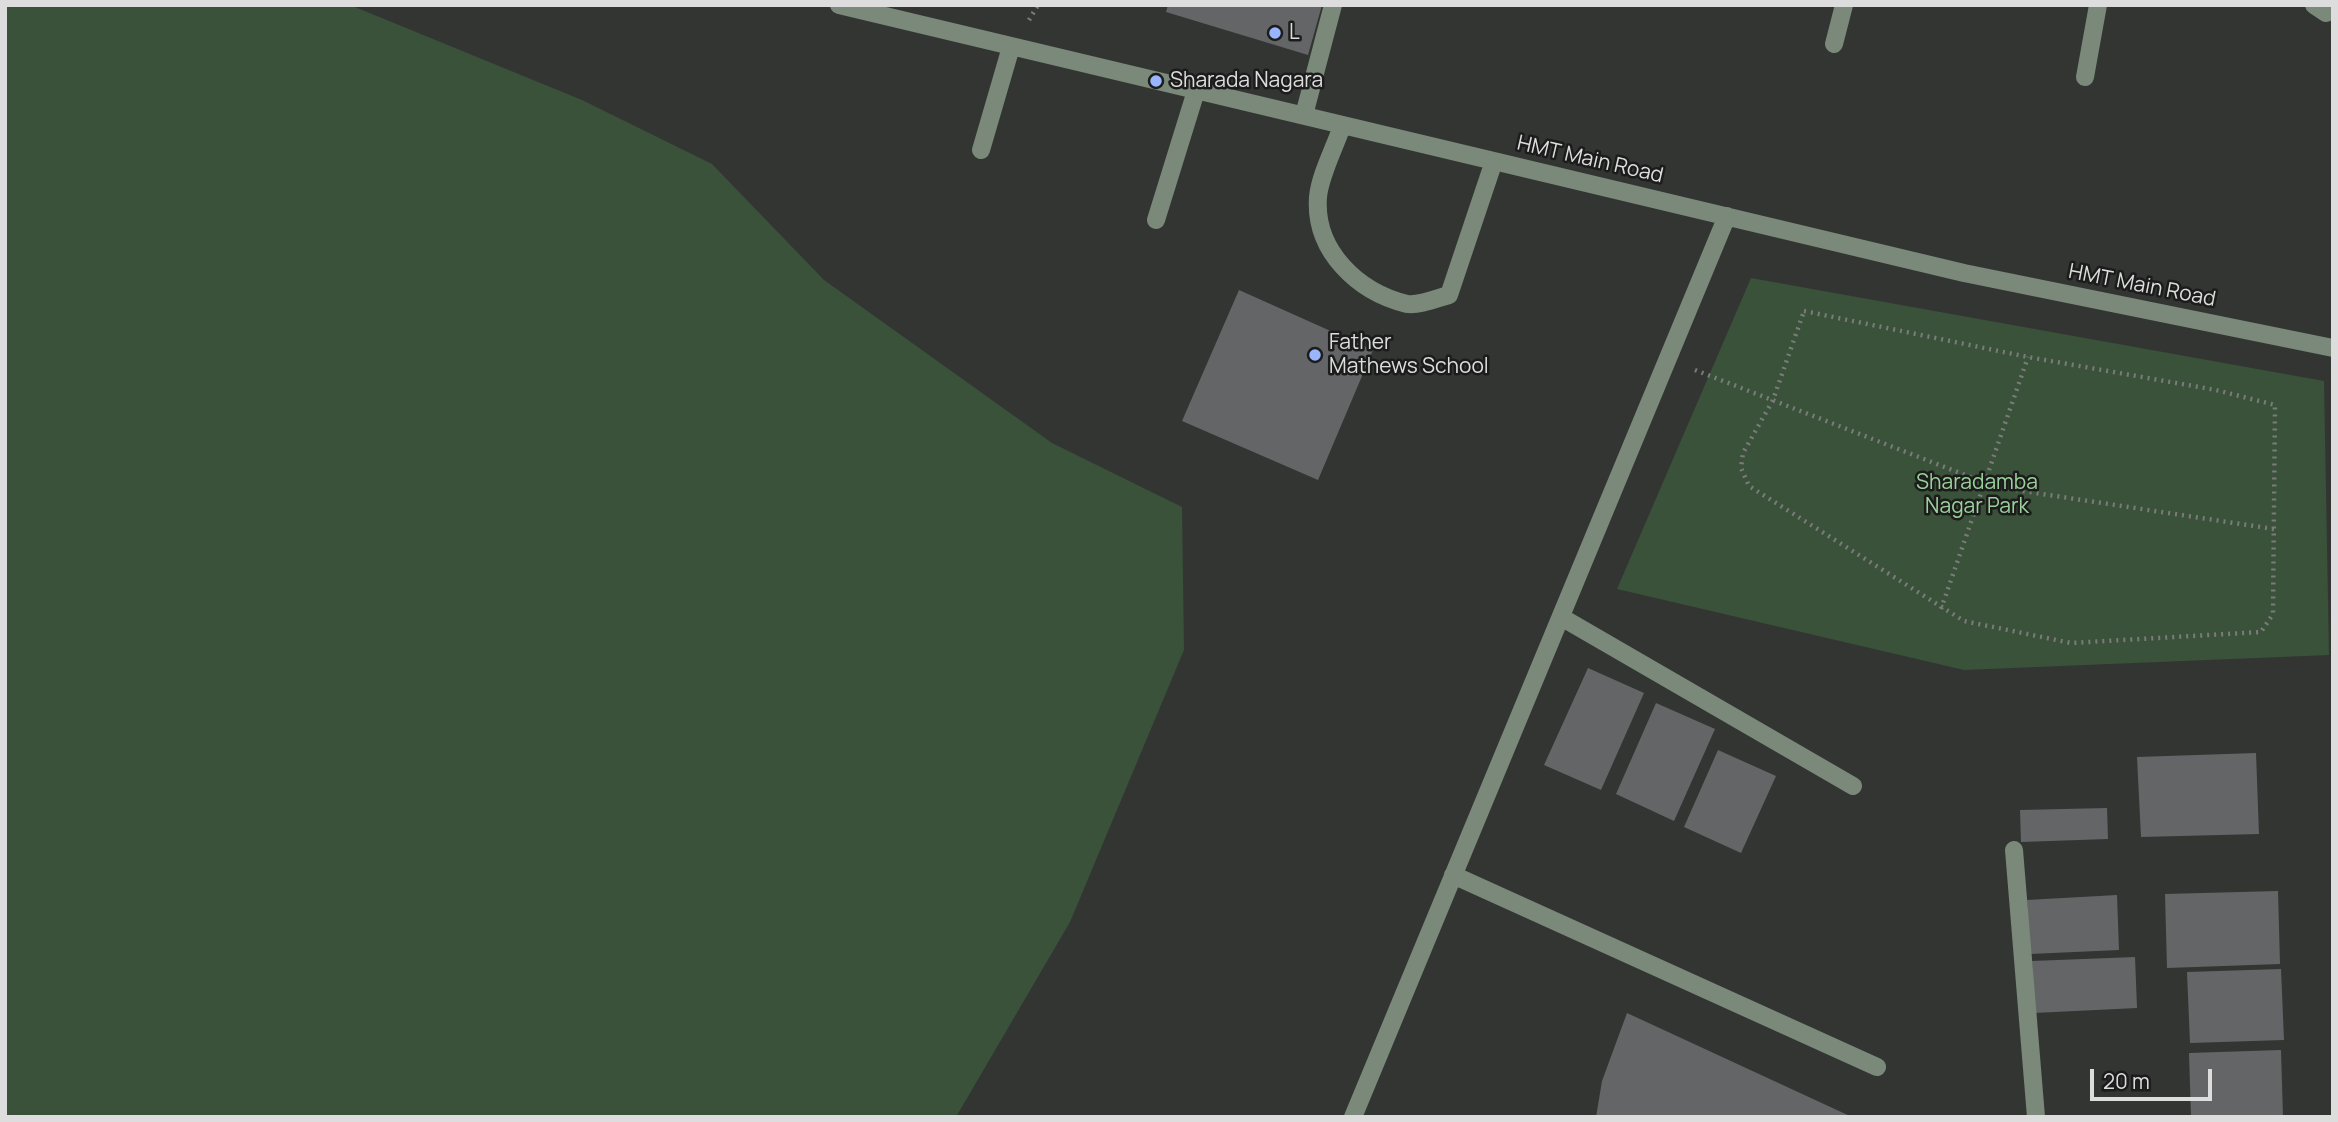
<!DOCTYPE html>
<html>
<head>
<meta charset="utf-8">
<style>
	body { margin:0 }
	#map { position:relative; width:2338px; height:1122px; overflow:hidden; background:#333533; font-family:Manrope,sans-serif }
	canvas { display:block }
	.frame { position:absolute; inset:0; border:7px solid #dcdddc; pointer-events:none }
	.scale { position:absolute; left:2090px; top:1069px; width:122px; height:32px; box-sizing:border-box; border:4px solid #dcdddc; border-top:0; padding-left:9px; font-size:21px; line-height:24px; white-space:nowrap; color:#dcdddc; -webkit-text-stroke:5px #1b1c1b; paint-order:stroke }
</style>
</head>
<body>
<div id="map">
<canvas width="2338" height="1122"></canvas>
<div class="frame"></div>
<div class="scale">20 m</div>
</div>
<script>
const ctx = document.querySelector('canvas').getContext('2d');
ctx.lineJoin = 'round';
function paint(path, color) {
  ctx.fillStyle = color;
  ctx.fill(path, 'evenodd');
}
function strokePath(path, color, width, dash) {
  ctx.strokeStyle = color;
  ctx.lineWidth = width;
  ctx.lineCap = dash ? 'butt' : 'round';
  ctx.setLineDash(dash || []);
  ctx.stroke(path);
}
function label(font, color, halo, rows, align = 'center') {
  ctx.font = font + ' Manrope,sans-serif';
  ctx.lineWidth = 5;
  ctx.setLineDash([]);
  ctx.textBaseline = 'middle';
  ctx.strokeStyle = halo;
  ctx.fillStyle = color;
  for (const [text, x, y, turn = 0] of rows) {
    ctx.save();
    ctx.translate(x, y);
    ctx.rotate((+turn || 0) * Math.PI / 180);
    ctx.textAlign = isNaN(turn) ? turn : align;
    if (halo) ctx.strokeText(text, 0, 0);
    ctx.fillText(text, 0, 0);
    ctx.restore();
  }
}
paint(new Path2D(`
	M 5,5 L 350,5 L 582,100 L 712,164 L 824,280 L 1052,443 L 1182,507 L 1184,650 L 1070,922 L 956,1117 L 5,1117 Z
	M 1751,278 L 2324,381 L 2329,655 L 1964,670 L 1617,589 Z`), '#3a513a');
paint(new Path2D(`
	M 1168,5 L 1322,5 L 1308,55 L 1166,12 Z
	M 1239,290 L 1373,350 L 1318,480 L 1182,421 Z
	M 1588,668 L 1644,693 L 1601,790 L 1544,765 Z
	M 1656,703 L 1715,729 L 1674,821 L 1616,794 Z
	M 1718,750 L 1776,776 L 1741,853 L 1684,827 Z
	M 2256,753 L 2259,834 L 2141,837 L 2137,757 Z
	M 2107,808 L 2108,839 L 2021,842 L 2020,810 Z
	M 2278,891 L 2280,964 L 2167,968 L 2165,894 Z
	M 2117,895 L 2119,950 L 2030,954 L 2027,900 Z
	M 2135,957 L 2137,1008 L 2034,1013 L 2032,961 Z
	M 2281,969 L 2284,1040 L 2190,1043 L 2187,972 Z
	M 1627,1013 L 1852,1117 L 1596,1117 L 1602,1081 Z
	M 2281,1050 L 2283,1117 L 2191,1117 L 2189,1053 Z`), '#646567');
strokePath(new Path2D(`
	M 1029,20 L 1038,5
	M 1804,311 L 2028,357 L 2216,390 L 2275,405 L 2273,614 L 2261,632 L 2071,643 L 1964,621 L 1749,486 L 1741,468 L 1743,453 L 1773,400 Z
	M 1695,370 L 1996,487 L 2274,529
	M 1941,609 L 2028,357`), '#7a7c7a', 4.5, [2, 5]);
strokePath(new Path2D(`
	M 839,5 L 1964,273 L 2333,348
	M 2314,5 L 2326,13 L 2333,10
	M 1834,44 L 1844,5
	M 2085,77 L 2098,5
	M 1304,115 L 1333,5
	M 1342,126 C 1335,147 1320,175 1318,197 C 1314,251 1358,292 1407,304 C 1418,306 1438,298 1449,295 L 1494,161
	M 981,150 L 1011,47
	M 1156,220 L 1196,91
	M 1561,617 L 1853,786
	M 2014,850 L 2036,1117
	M 1453,875 L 1877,1067
	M 1353,1117 L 1727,216`), '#7a8979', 18);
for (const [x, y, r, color] of [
	[1275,33,7,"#98b5fd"],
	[1156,81,7,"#98b5fd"],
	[1315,355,7,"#98b5fd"]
]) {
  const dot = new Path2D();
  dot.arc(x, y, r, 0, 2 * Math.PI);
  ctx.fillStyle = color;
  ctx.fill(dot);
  strokePath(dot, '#1b1c1b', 2.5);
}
label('21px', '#dcdddc', '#1b1c1b', [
	["L",1289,33],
	["Sharada Nagara",1170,81],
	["Father",1329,343],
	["Mathews School",1329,367]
], 'left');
label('21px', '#dcdddc', '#1b1c1b', [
	["HMT Main Road",1590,160,13],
	["HMT Main Road",2142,286,11]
]);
label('21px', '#9bd19b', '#1b1c1b', [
	["Sharadamba",1977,483],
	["Nagar Park",1977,507]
]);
</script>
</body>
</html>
